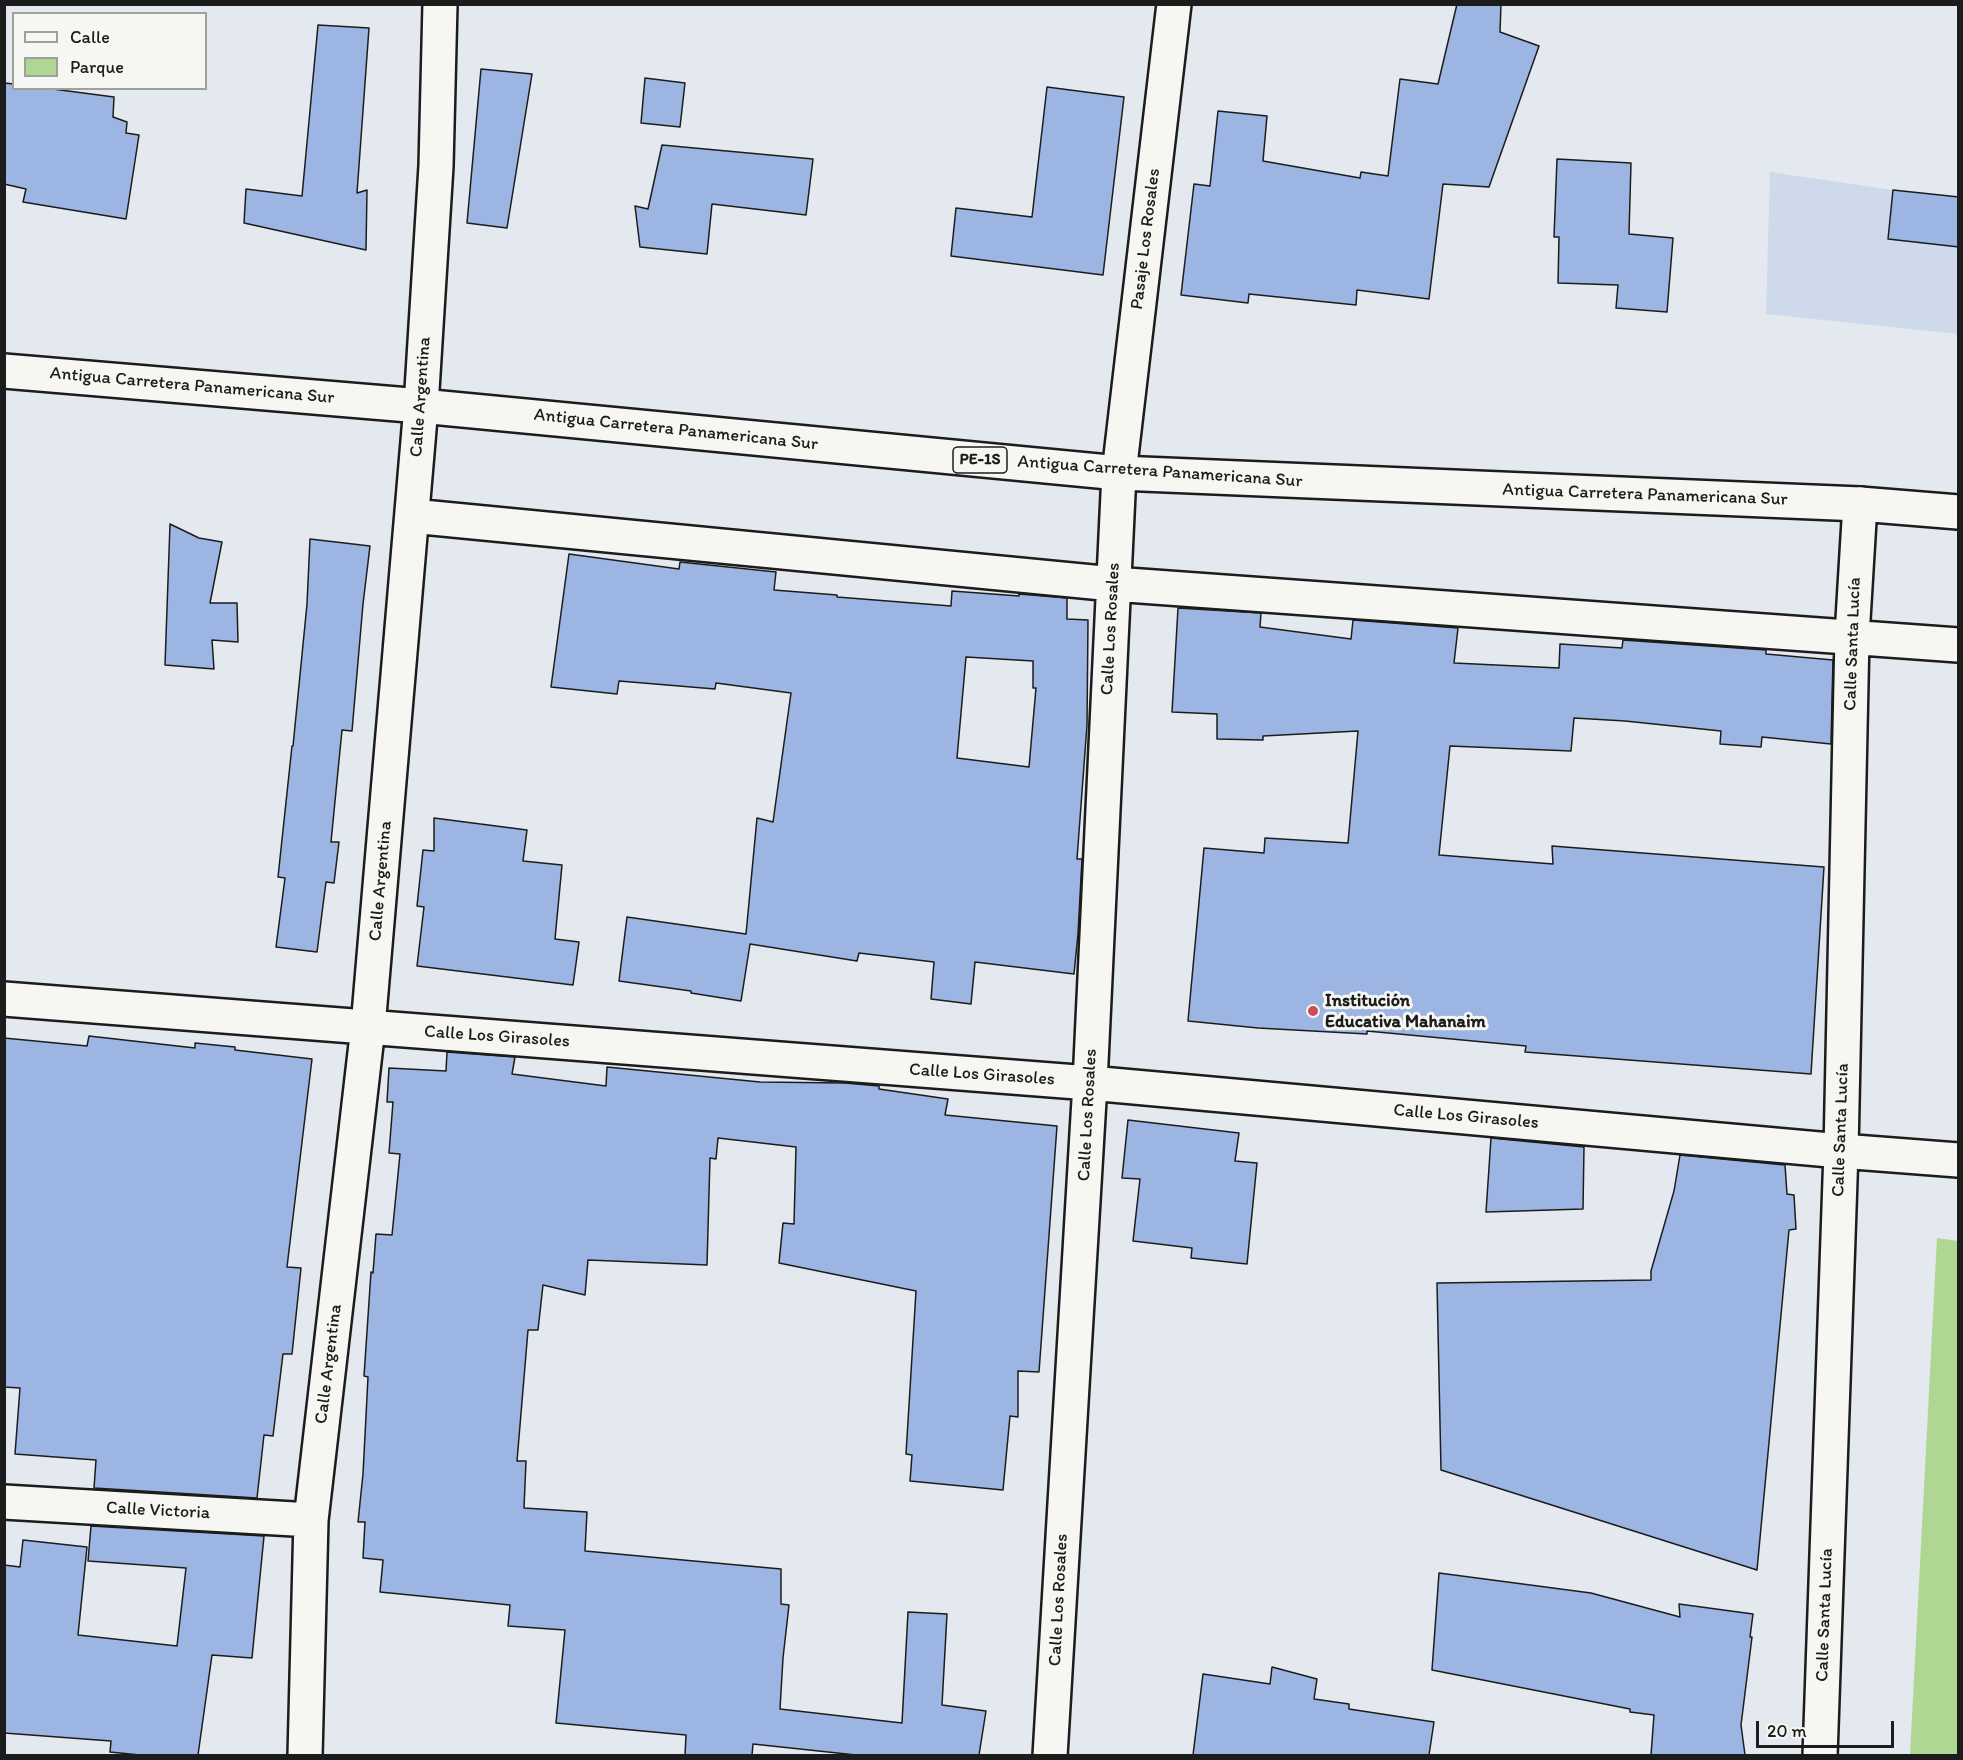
<!DOCTYPE html>
<html>
<head>
<meta charset="utf-8">
<style>
	body { margin:0 }
	#map { position:relative; width:1963px; height:1760px; overflow:hidden; background:#e4e9ef; font-family:Itim,sans-serif }
	canvas { display:block }
	.frame { position:absolute; inset:0; border:6px solid #1c1c1c; pointer-events:none }
	.legend { position:absolute; left:12px; top:12px; width:195px; height:78px; box-sizing:border-box; background:#f6f6f2; border:2px solid #9f9f9c; margin:0; padding:8px 10px; list-style:none; font-size:18px; color:#1c1c1c }
	.legend li { display:flex; align-items:center; gap:12px; height:30px }
	.legend b { width:30px; border:2px solid #9f9f9c }
	.scale { position:absolute; left:1756px; top:1721px; width:138px; height:27px; box-sizing:border-box; border:3px solid #1c1c1c; border-top:0; padding-left:8px; font-size:18px; line-height:21px; white-space:nowrap; color:#1c1c1c; -webkit-text-stroke:4px #f6f6f2; paint-order:stroke }
</style>
</head>
<body>
<div id="map">
<canvas width="1963" height="1760"></canvas>
<div class="frame"></div>
<ul class="legend">
<li><b style="height:8px;background:#f6f6f2"></b>Calle</li>
<li><b style="height:16px;background:#afd793"></b>Parque</li>
</ul>
<div class="scale">20 m</div>
</div>
<script>
const ctx = document.querySelector('canvas').getContext('2d');
ctx.lineJoin = 'round';
function paint(path, color) {
  ctx.fillStyle = color;
  ctx.fill(path, 'evenodd');
}
function strokePath(path, color, width, dash) {
  ctx.strokeStyle = color;
  ctx.lineWidth = width;
  ctx.lineCap = dash ? 'butt' : 'round';
  ctx.setLineDash(dash || []);
  ctx.stroke(path);
}
function label(font, color, halo, rows, align = 'center') {
  ctx.font = font + ' Itim,sans-serif';
  ctx.lineWidth = 6;
  ctx.setLineDash([]);
  ctx.textBaseline = 'middle';
  ctx.strokeStyle = halo;
  ctx.fillStyle = color;
  for (const [text, x, y, turn = 0] of rows) {
    ctx.save();
    ctx.translate(x, y);
    ctx.rotate((+turn || 0) * Math.PI / 180);
    ctx.textAlign = isNaN(turn) ? turn : align;
    if (halo) ctx.strokeText(text, 0, 0);
    ctx.fillText(text, 0, 0);
    ctx.restore();
  }
}
paint(new Path2D(`
	M 1770,172 L 1893,190 L 1889,239 L 1958,247 L 1958,334 L 1766,314 Z`), '#ced9eb');
paint(new Path2D(`
	M 1937,1238 L 1958,1241 L 1958,1755 L 1910,1755 Z`), '#afd793');
const building = new Path2D(`
	M 1457,4 L 1501,4 L 1500,32 L 1539,46 L 1489,187 L 1443,184 L 1429,299 L 1357,290 L 1356,305 L 1249,294 L 1248,303 L 1181,295 L 1194,184 L 1210,186 L 1218,111 L 1267,116 L 1263,161 L 1360,178 L 1361,172 L 1388,176 L 1400,79 L 1438,84 Z
	M 318,25 L 369,28 L 357,193 L 367,190 L 366,250 L 244,223 L 246,189 L 302,196 Z
	M 481,69 L 532,74 L 507,228 L 467,223 Z
	M 645,78 L 685,83 L 680,127 L 641,123 Z
	M 4,83 L 14,84 L 14,88 L 45,88 L 114,97 L 113,117 L 127,122 L 126,133 L 139,135 L 126,219 L 23,202 L 26,189 L 4,184 Z
	M 1047,87 L 1124,97 L 1103,275 L 951,256 L 956,208 L 1032,217 Z
	M 662,145 L 813,159 L 806,215 L 712,204 L 707,254 L 640,247 L 635,206 L 648,209 Z
	M 1557,159 L 1631,163 L 1629,234 L 1673,238 L 1667,312 L 1616,308 L 1618,285 L 1558,283 L 1559,237 L 1554,237 Z
	M 1893,190 L 1959,197 L 1959,247 L 1888,239 Z
	M 170,524 L 199,538 L 222,542 L 210,603 L 237,603 L 238,642 L 212,640 L 214,669 L 165,665 Z
	M 310,539 L 370,546 L 363,604 L 352,731 L 342,730 L 331,842 L 339,842 L 334,883 L 326,882 L 317,952 L 276,947 L 285,878 L 278,877 L 292,746 L 293,746 L 307,604 Z
	M 569,554 L 679,569 L 680,562 L 776,572 L 774,590 L 837,595 L 837,597 L 951,606 L 952,591 L 1019,596 L 1019,594 L 1067,598 L 1067,619 L 1088,620 L 1087,725 L 1077,859 L 1082,859 L 1078,934 L 1074,974 L 975,962 L 971,1004 L 931,999 L 934,962 L 859,953 L 857,961 L 750,944 L 741,1001 L 691,993 L 691,991 L 619,981 L 627,917 L 746,934 L 757,818 L 773,822 L 791,693 L 716,683 L 715,689 L 619,681 L 617,694 L 551,687 ZM 966,657 L 1033,661 L 1033,688 L 1036,688 L 1029,767 L 957,758 Z
	M 1178,608 L 1261,613 L 1260,627 L 1351,639 L 1353,620 L 1458,628 L 1454,663 L 1559,668 L 1560,644 L 1622,648 L 1623,640 L 1766,650 L 1766,654 L 1833,660 L 1831,744 L 1762,737 L 1761,747 L 1720,744 L 1721,731 L 1625,721 L 1574,718 L 1571,751 L 1450,746 L 1439,855 L 1553,864 L 1552,846 L 1824,867 L 1811,1074 L 1525,1052 L 1526,1046 L 1367,1031 L 1367,1034 L 1258,1028 L 1188,1021 L 1204,848 L 1264,853 L 1265,838 L 1348,843 L 1358,731 L 1263,736 L 1263,740 L 1217,739 L 1217,714 L 1172,712 Z
	M 434,818 L 527,830 L 523,861 L 562,865 L 555,939 L 579,942 L 573,985 L 417,966 L 424,907 L 417,906 L 423,850 L 434,851 Z
	M 89,1036 L 195,1048 L 195,1043 L 235,1047 L 235,1050 L 312,1059 L 287,1267 L 301,1268 L 292,1354 L 283,1354 L 273,1436 L 264,1435 L 257,1498 L 94,1488 L 96,1460 L 15,1454 L 20,1388 L 4,1387 L 4,1038 L 87,1046 Z
	M 447,1052 L 515,1057 L 512,1074 L 606,1086 L 607,1067 L 760,1082 L 845,1083 L 879,1086 L 879,1089 L 948,1099 L 945,1115 L 1057,1126 L 1039,1372 L 1018,1371 L 1018,1417 L 1010,1416 L 1003,1490 L 910,1481 L 912,1455 L 906,1454 L 916,1291 L 779,1263 L 783,1223 L 794,1224 L 796,1147 L 718,1138 L 716,1159 L 710,1158 L 707,1265 L 588,1260 L 585,1295 L 543,1285 L 538,1330 L 528,1330 L 517,1461 L 526,1461 L 524,1508 L 587,1512 L 585,1551 L 781,1569 L 781,1604 L 789,1605 L 783,1658 L 780,1709 L 902,1723 L 908,1612 L 947,1614 L 942,1705 L 986,1711 L 979,1755 L 856,1755 L 753,1744 L 752,1755 L 685,1755 L 686,1735 L 556,1723 L 565,1630 L 508,1626 L 510,1605 L 380,1592 L 383,1560 L 363,1558 L 365,1522 L 358,1522 L 363,1474 L 368,1377 L 364,1376 L 371,1272 L 373,1273 L 376,1234 L 392,1235 L 400,1154 L 389,1153 L 393,1102 L 387,1102 L 389,1068 L 446,1071 Z
	M 1128,1120 L 1239,1133 L 1235,1161 L 1257,1163 L 1247,1264 L 1191,1258 L 1192,1248 L 1133,1241 L 1140,1179 L 1122,1178 Z
	M 1491,1138 L 1584,1147 L 1583,1209 L 1486,1212 Z
	M 1680,1155 L 1785,1165 L 1787,1194 L 1794,1195 L 1796,1229 L 1789,1230 L 1757,1570 L 1441,1470 L 1437,1283 L 1651,1280 L 1651,1271 L 1674,1191 Z
	M 91,1526 L 264,1536 L 252,1658 L 212,1655 L 198,1755 L 140,1755 L 110,1752 L 111,1741 L 4,1733 L 4,1565 L 20,1567 L 23,1540 L 87,1547 L 78,1635 L 177,1646 L 186,1568 L 88,1561 Z
	M 1439,1573 L 1591,1593 L 1680,1617 L 1679,1604 L 1753,1614 L 1750,1637 L 1752,1637 L 1741,1725 L 1745,1755 L 1651,1755 L 1654,1715 L 1630,1712 L 1630,1709 L 1432,1670 Z
	M 1272,1667 L 1317,1679 L 1314,1699 L 1349,1704 L 1349,1709 L 1434,1722 L 1429,1755 L 1193,1755 L 1203,1674 L 1270,1684 Z`);
paint(building, '#9cb5e2');
strokePath(building, '#1c1c1c', 1.5);
const minor = new Path2D(`
	M 412,516 L 1113,584 L 1958,645
	M 4,999 L 1090,1083 L 1841,1151 L 1958,1160
	M 4,1502 L 311,1520
	M 305,1756 L 311,1520 L 368,1027 L 421,406 L 436,166 L 440,4
	M 1050,1756 L 1090,1083 L 1119,473 L 1174,4
	M 1820,1756 L 1841,1151 L 1852,636 L 1860,504`);
const trunk = new Path2D(`
	M 4,371 L 421,406 L 1119,473 L 1860,504 L 1958,512`);
strokePath(minor, '#1c1c1c', 38);
strokePath(trunk, '#1c1c1c', 38);
strokePath(minor, '#f6f6f2', 33);
strokePath(trunk, '#f6f6f2', 33);
for (const [x, y, r, color] of [
	[1313,1011,6,"#d1495b"]
]) {
  const dot = new Path2D();
  dot.arc(x, y, r, 0, 2 * Math.PI);
  ctx.fillStyle = color;
  ctx.fill(dot);
  strokePath(dot, '#f6f6f2', 2);
}
for (const [x, y, w] of [
	[980,460,54]
]) {
  const box = new Path2D();
  box.roundRect(x - w / 2, y - 13, w, 26, 4.5);
  ctx.fillStyle = '#f6f6f2';
  ctx.fill(box);
  strokePath(box, '#1c1c1c', 1.5);
}
label('bold 16px', '#1c1c1c', null, [
	["PE-1S",980,460]
]);
label('18px', '#1c1c1c', '#f6f6f2', [
	["Pasaje Los Rosales",1146,239,-83],
	["Antigua Carretera Panamericana Sur",192,386,5],
	["Calle Argentina",421,397,-86],
	["Antigua Carretera Panamericana Sur",676,430,6],
	["Antigua Carretera Panamericana Sur",1160,472,4],
	["Antigua Carretera Panamericana Sur",1645,495,2],
	["Calle Los Rosales",1111,629,-87],
	["Calle Santa Lucía",1853,644,-88],
	["Calle Argentina",381,881,-85],
	["Calle Los Girasoles",497,1037,4],
	["Calle Los Girasoles",982,1075,4],
	["Calle Los Rosales",1088,1115,-87],
	["Calle Los Girasoles",1466,1117,5],
	["Calle Santa Lucía",1841,1130,-88],
	["Calle Argentina",329,1364,-83],
	["Calle Victoria",158,1511,3],
	["Calle Los Rosales",1059,1600,-87],
	["Calle Santa Lucía",1825,1615,-88]
]);
label('bold 18px', '#1c1c1c', '#f6f6f2', [
	["Institución",1325,1001],
	["Educativa Mahanaim",1325,1022]
], 'left');
</script>
</body>
</html>
